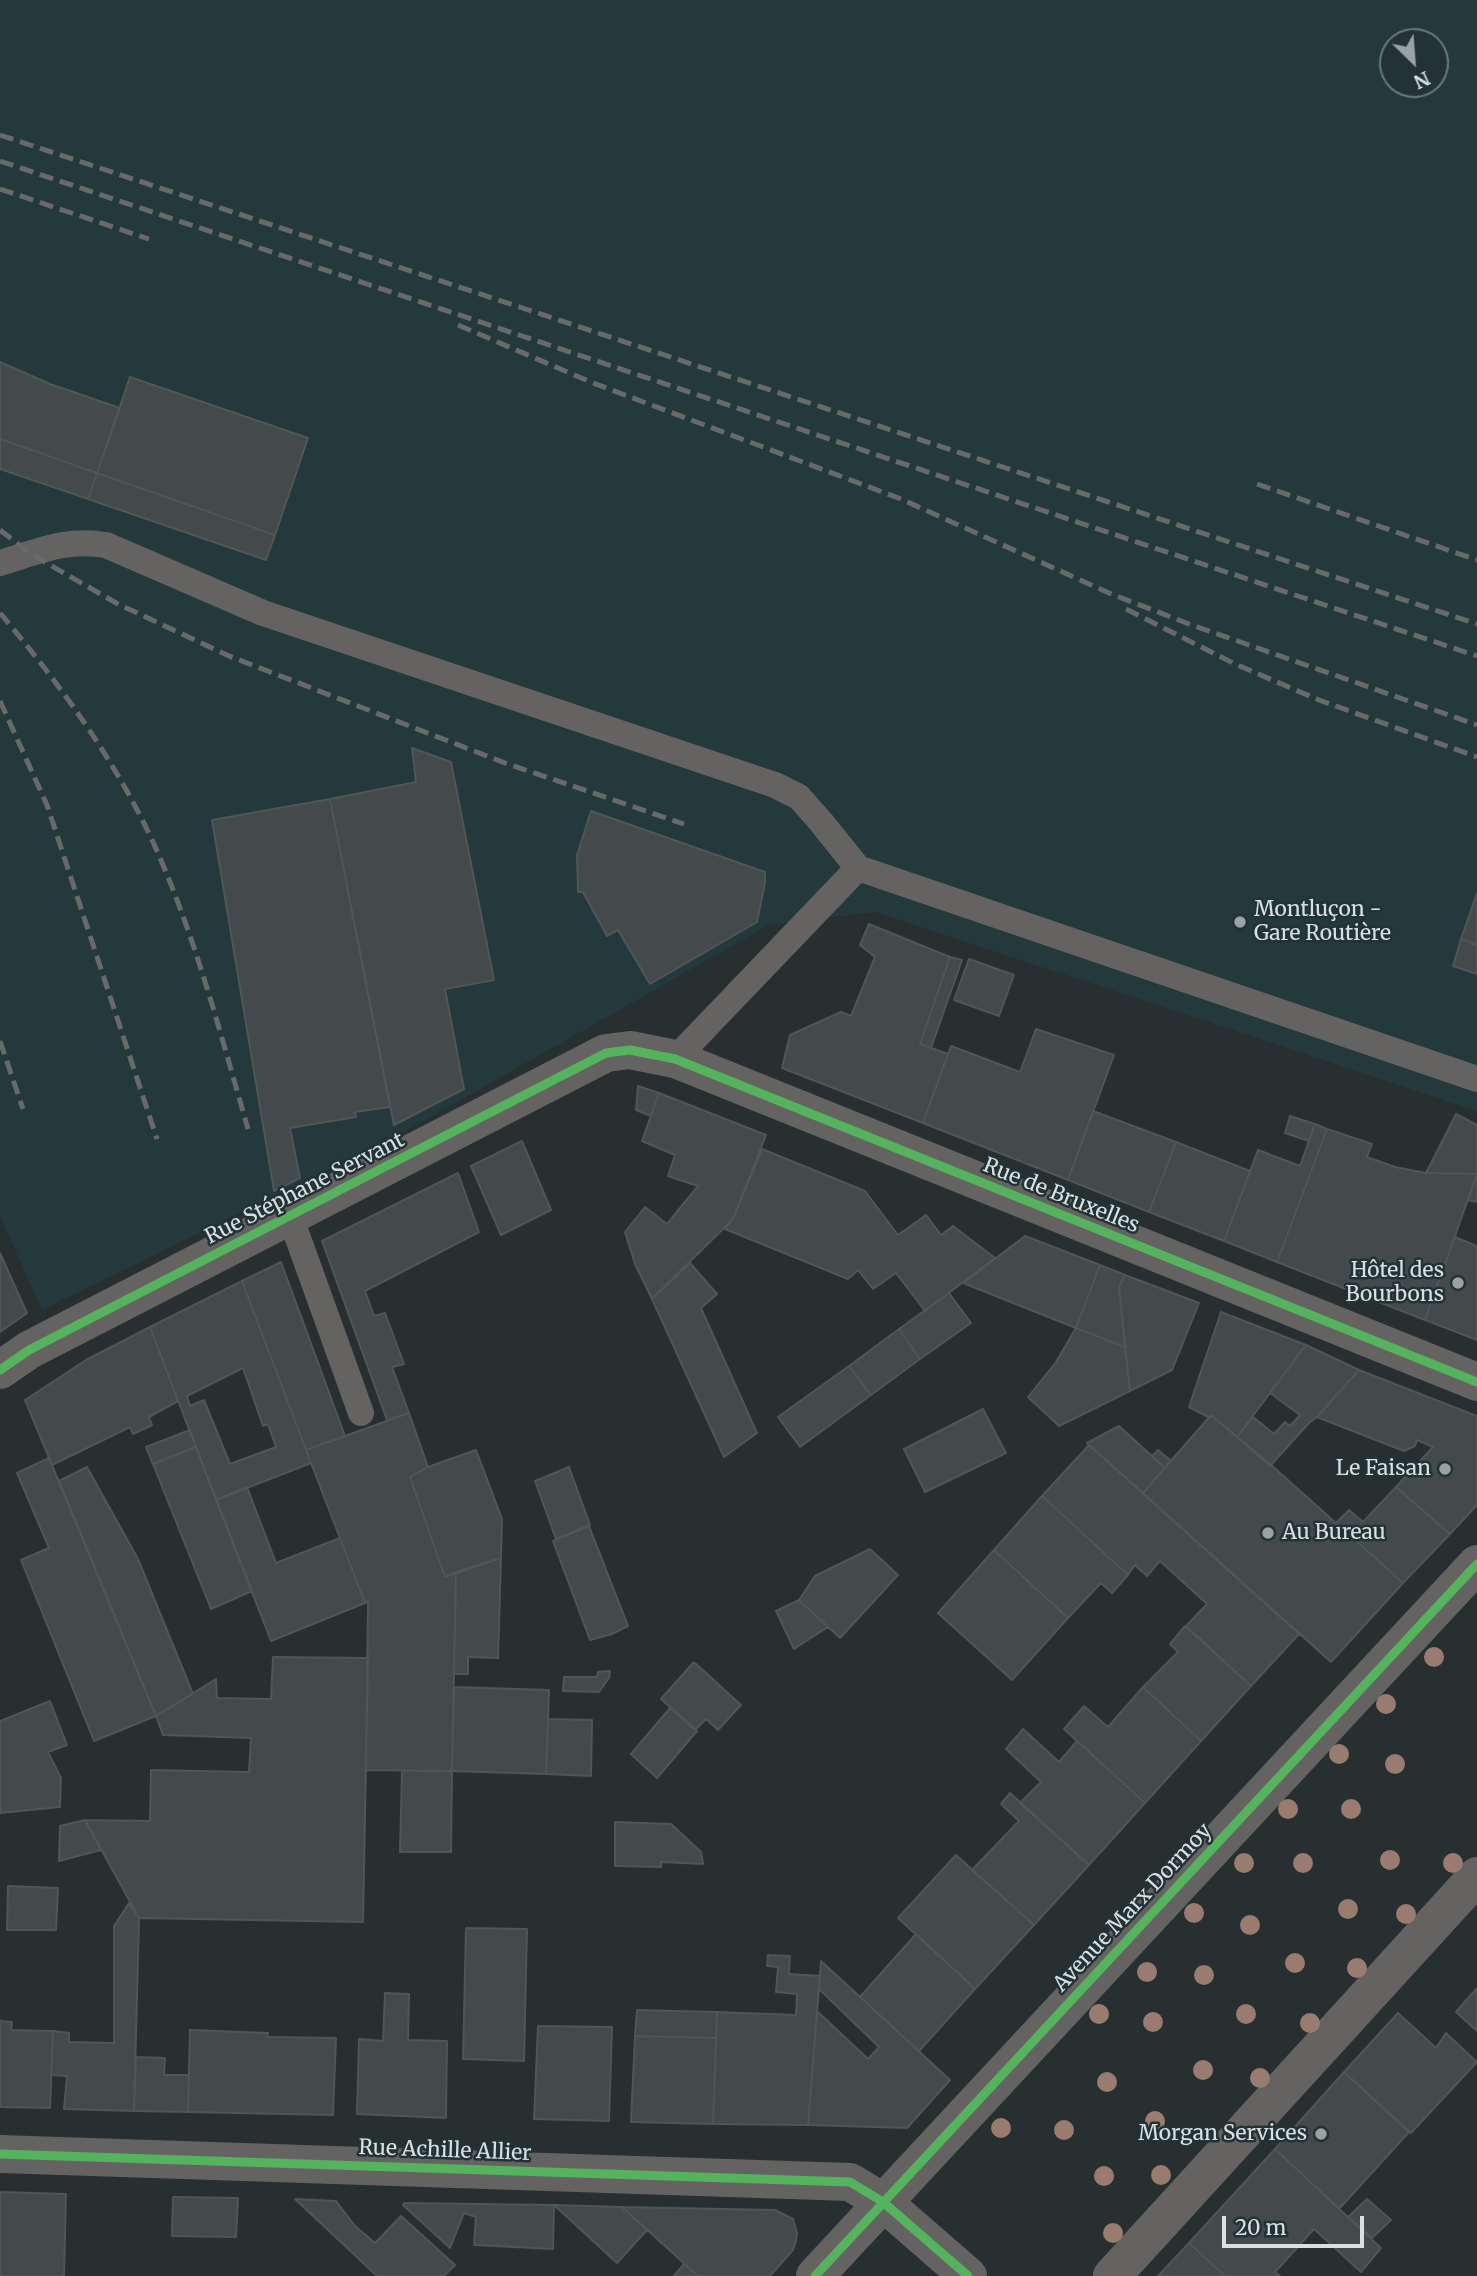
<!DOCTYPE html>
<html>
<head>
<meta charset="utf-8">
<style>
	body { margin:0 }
	#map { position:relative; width:1477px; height:2276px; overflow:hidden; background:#272f30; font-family:Merriweather,serif }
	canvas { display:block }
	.north { position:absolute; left:1379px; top:28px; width:70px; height:70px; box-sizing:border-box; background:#233234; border:2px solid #6b787a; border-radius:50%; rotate:155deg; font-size:19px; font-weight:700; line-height:28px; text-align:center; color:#d8e1e2 }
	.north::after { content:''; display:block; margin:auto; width:24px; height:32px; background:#9aa3a4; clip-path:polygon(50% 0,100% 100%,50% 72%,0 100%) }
	.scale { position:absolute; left:1222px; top:2216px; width:142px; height:32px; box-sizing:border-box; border:4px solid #d8e1e2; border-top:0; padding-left:9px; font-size:21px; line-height:24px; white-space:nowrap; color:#d8e1e2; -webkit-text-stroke:5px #233234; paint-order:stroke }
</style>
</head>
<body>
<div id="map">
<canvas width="1477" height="2276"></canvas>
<div class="north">N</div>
<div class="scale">20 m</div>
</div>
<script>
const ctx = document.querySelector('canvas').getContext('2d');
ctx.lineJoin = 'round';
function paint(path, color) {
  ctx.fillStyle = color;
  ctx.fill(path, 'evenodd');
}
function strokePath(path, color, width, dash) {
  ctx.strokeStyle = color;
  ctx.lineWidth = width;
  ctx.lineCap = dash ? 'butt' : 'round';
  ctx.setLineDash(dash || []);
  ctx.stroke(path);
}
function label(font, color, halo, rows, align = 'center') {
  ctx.font = font + ' Merriweather,serif';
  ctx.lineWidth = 5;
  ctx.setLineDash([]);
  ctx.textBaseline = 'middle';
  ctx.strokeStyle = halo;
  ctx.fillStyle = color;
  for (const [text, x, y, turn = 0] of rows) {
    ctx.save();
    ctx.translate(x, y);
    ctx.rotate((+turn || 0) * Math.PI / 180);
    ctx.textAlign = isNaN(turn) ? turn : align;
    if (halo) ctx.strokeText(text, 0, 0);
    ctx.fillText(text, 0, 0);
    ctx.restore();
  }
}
paint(new Path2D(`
	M 0,0 L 1477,0 L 1477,1111 L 876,912 L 769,925 L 399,1135 L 42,1310 L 0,1216 ZM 1393,42 L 1435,42 L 1435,84 L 1393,84 Z`), '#24393c');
const building = new Path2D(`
	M 0,362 L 50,384 L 120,408 L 97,473 L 0,439 Z
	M 130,377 L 308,438 L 275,535 L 97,473 Z
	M 0,439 L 97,473 L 88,499 L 0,469 Z
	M 97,473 L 275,535 L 266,560 L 88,499 Z
	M 412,748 L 451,762 L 494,980 L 445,989 L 464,1089 L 394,1125 L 330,799 L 416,782 Z
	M 330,799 L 390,1107 L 355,1112 L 356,1117 L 290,1128 L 300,1178 L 274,1191 L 212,820 Z
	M 591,811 L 765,872 L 765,883 L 757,922 L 650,984 L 618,930 L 607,936 L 583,892 L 578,892 L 577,855 Z
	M 1477,893 L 1477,945 L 1461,939 Z
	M 869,924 L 950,957 L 920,1044 L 948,1054 L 923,1123 L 782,1068 L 790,1035 L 841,1012 L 851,1016 L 875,957 L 860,945 Z
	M 1461,939 L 1477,945 L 1477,974 L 1453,966 Z
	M 950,957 L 962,960 L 931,1048 L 920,1044 Z
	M 969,959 L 1014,975 L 999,1016 L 954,1000 Z
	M 1036,1029 L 1114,1055 L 1068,1180 L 923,1123 L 951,1046 L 1020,1072 Z
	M 638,1086 L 659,1093 L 651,1116 L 636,1110 Z
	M 659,1093 L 766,1135 L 733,1219 L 652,1299 L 635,1264 L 625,1232 L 645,1207 L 667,1224 L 698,1186 L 668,1176 L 675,1155 L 642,1141 Z
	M 1093,1111 L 1176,1142 L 1149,1212 L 1068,1180 Z
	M 1456,1114 L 1477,1125 L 1477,1174 L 1426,1173 Z
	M 1290,1116 L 1315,1124 L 1309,1141 L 1285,1133 Z
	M 1315,1124 L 1327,1129 L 1277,1262 L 1224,1241 L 1258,1150 L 1300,1166 Z
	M 1327,1129 L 1372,1144 L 1367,1157 L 1395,1167 L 1426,1173 L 1477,1174 L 1425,1320 L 1277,1262 Z
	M 522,1141 L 551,1210 L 501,1235 L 471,1166 Z
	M 1176,1142 L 1250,1171 L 1224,1241 L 1149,1212 Z
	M 762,1149 L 865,1191 L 898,1235 L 926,1215 L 941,1235 L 953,1226 L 995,1258 L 925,1311 L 896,1273 L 873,1289 L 858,1270 L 848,1279 L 725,1229 L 733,1219 Z
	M 458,1173 L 479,1232 L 365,1291 L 374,1316 L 385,1313 L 404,1364 L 392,1367 L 409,1413 L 387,1420 L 322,1241 Z
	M 1477,1175 L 1477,1202 L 1468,1200 Z
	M 1025,1236 L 1100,1265 L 1076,1328 L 963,1283 Z
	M 1455,1237 L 1477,1246 L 1477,1340 L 1425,1320 Z
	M 0,1253 L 27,1313 L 0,1332 Z
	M 281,1262 L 345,1436 L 306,1450 L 242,1281 Z
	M 690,1263 L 717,1294 L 701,1308 L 757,1433 L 724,1457 L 652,1299 Z
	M 1100,1265 L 1125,1275 L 1119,1287 L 1125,1347 L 1076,1328 Z
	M 1125,1275 L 1199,1303 L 1172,1370 L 1130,1391 L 1119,1287 Z
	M 242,1281 L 311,1463 L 216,1500 L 150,1327 ZM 243,1368 L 263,1426 L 268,1424 L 276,1447 L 230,1464 L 204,1400 L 190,1406 L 187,1396 Z
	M 949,1293 L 971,1323 L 920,1359 L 899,1329 Z
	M 1221,1312 L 1306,1345 L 1237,1437 L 1211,1415 L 1210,1418 L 1189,1407 Z
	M 150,1327 L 178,1401 L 149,1417 L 152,1425 L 133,1434 L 130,1427 L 52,1465 L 25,1400 L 86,1360 Z
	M 1076,1328 L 1125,1347 L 1130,1391 L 1059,1426 L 1028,1397 L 1056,1362 Z
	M 899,1329 L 920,1359 L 871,1395 L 849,1366 Z
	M 1306,1345 L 1359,1370 L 1317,1417 L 1309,1423 L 1270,1466 L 1237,1437 L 1253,1417 L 1274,1434 L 1285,1422 L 1290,1426 L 1300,1415 L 1270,1393 Z
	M 849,1366 L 871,1395 L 800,1447 L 778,1417 Z
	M 1359,1370 L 1477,1416 L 1477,1505 L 1450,1534 L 1396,1487 L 1433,1447 L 1417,1440 L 1415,1446 L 1404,1451 L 1317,1417 Z
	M 983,1409 L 1006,1453 L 925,1492 L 904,1449 Z
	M 409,1413 L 428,1467 L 410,1477 L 445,1577 L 456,1572 L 452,1771 L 366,1770 L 368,1602 L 365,1603 L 306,1450 Z
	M 1211,1415 L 1271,1465 L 1403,1583 L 1331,1662 L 1143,1493 Z
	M 1119,1426 L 1165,1468 L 1143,1493 L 1087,1443 Z
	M 190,1430 L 196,1447 L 153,1464 L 146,1447 Z
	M 1089,1445 L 1299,1634 L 1251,1686 L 1186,1626 L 1207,1604 L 1160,1561 L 1147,1576 L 1135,1565 L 1128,1575 L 1042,1496 Z
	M 196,1447 L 252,1591 L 211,1609 L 153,1464 Z
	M 476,1450 L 502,1519 L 501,1558 L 445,1577 L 410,1477 L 428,1467 Z
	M 1158,1450 L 1171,1461 L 1165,1468 L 1152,1456 Z
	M 49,1458 L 156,1716 L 94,1741 L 21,1560 L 49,1548 L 17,1473 Z
	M 87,1467 L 138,1559 L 193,1694 L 156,1716 L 59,1481 Z
	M 569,1467 L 590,1525 L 556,1539 L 535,1481 Z
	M 247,1487 L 276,1563 L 340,1538 L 365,1603 L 271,1641 L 216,1500 Z
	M 1396,1487 L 1450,1534 L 1403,1583 L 1336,1523 L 1349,1510 L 1363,1522 Z
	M 1042,1496 L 1128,1575 L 1112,1593 L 1101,1583 L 1068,1618 L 994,1550 Z
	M 589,1526 L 628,1626 L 612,1634 L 590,1640 L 553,1541 Z
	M 870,1549 L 898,1575 L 840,1638 L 799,1600 L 815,1576 Z
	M 994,1550 L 1068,1618 L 1012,1680 L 938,1613 Z
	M 501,1558 L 498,1658 L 468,1657 L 468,1674 L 454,1674 L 456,1572 Z
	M 799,1600 L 828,1627 L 794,1649 L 776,1611 Z
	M 1185,1626 L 1251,1686 L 1201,1741 L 1143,1687 L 1178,1652 L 1170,1644 Z
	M 273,1657 L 368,1658 L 363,1922 L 139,1918 L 85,1820 L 150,1821 L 151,1770 L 249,1772 L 251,1738 L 163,1735 L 156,1716 L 216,1679 L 217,1698 L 271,1699 Z
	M 693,1663 L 695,1663 L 741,1705 L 718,1730 L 706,1719 L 695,1730 L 661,1699 Z
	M 610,1671 L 609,1678 L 599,1692 L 563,1691 L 564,1677 L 597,1677 L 598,1672 Z
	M 454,1687 L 549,1690 L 546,1774 L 452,1771 Z
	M 1143,1687 L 1201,1741 L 1145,1803 L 1064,1729 L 1084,1706 L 1108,1727 Z
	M 50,1701 L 67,1745 L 48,1752 L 61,1778 L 60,1807 L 0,1813 L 0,1721 Z
	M 671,1707 L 697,1731 L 657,1778 L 631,1754 Z
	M 548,1719 L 592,1720 L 591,1776 L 546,1774 Z
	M 1023,1729 L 1059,1762 L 1077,1741 L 1145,1803 L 1089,1865 L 1020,1803 L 1041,1782 L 1006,1749 Z
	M 402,1771 L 452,1771 L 451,1852 L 400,1852 Z
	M 1010,1793 L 1089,1865 L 1034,1925 L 972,1870 L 1019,1821 L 1001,1804 Z
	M 85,1820 L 101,1850 L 59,1861 L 60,1826 Z
	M 615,1822 L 671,1824 L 701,1852 L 703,1864 L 661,1862 L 661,1867 L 615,1866 Z
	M 956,1855 L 1034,1925 L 975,1989 L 898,1918 Z
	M 8,1886 L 58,1888 L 56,1930 L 7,1930 Z
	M 129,1903 L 139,1918 L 134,2111 L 64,2109 L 67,2076 L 51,2075 L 53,2031 L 69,2033 L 69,2042 L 114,2043 L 114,1926 Z
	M 466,1928 L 527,1929 L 524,2061 L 463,2059 Z
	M 916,1934 L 975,1989 L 919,2051 L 860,1997 Z
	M 768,1955 L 790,1956 L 789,1974 L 820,1976 L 808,2125 L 713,2124 L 717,2012 L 796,2015 L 797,1994 L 776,1992 L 778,1967 L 767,1966 Z
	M 821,1961 L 950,2080 L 907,2128 L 808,2125 L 817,2011 L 868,2059 L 879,2047 L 819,1989 Z
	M 1477,1988 L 1477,2031 L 1456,2012 Z
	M 385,1993 L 409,1994 L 408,2040 L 447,2041 L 446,2118 L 357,2114 L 359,2039 L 383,2041 Z
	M 637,2010 L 717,2012 L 716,2038 L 635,2036 Z
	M 1398,2013 L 1436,2048 L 1446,2033 L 1477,2062 L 1411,2133 L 1344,2072 Z
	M 0,2021 L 12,2022 L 11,2030 L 53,2031 L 50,2108 L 0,2107 Z
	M 538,2026 L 612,2027 L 609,2121 L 534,2119 Z
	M 190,2030 L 268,2033 L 267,2037 L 336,2038 L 333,2115 L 188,2112 Z
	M 635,2036 L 716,2038 L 713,2124 L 631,2122 Z
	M 136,2057 L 165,2058 L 164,2075 L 189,2075 L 188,2112 L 134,2111 Z
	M 1344,2072 L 1409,2132 L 1339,2209 L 1275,2149 Z
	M 1275,2149 L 1381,2248 L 1361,2272 L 1314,2229 L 1275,2272 L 1280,2276 L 1225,2276 L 1189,2243 Z
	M 0,2192 L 66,2194 L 64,2276 L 0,2276 Z
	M 173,2197 L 238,2198 L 236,2237 L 172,2236 Z
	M 295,2199 L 336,2201 L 355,2226 L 375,2243 L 401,2216 L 455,2265 L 444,2276 L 377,2276 Z
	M 1367,2199 L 1391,2220 L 1372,2238 L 1348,2217 Z
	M 404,2203 L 554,2205 L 553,2249 L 474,2245 L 476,2217 L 464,2213 L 450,2248 L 403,2205 Z
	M 554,2205 L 622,2207 L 647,2230 L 617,2263 Z
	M 622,2207 L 775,2210 L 793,2219 L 797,2233 L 796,2241 L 793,2250 L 770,2276 L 698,2276 Z
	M 1189,2243 L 1225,2276 L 1158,2276 Z
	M 684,2264 L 698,2276 L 674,2276 Z`);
paint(building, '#444a4b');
strokePath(building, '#4e5656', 2);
strokePath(new Path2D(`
	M 0,563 C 37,552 67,538 106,545 L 263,613 L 775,785 L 799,797 L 821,822 L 858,868
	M 675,1059 L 858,868 L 1477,1079
	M 290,1216 L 361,1413`), '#656362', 26);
strokePath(new Path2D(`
	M 0,1370 L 29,1350 L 606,1053 L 630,1050 L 675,1059 L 1477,1382
	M 0,2154 L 850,2182 L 883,2202 L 968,2276
	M 815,2276 L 1477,1564
	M 1112,2276 L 1477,1876`), '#656362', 38);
strokePath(new Path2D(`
	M 0,135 L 1477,624
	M 0,161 L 1477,656
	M 0,189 L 149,239
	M 458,325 L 593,383 L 901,499 L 1109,593 L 1189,624 L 1477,725
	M 1257,484 L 1477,560
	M 0,530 L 31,554 L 118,604 L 229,656 L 505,763 L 684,824
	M 1126,609 L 1235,664 L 1319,700 L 1477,757
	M 0,613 C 59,683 114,758 153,842 C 195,935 220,1032 248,1129
	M 0,701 L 47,805 L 157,1139
	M 0,1041 L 23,1109`), '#686a6a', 5, [14, 7]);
strokePath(new Path2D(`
	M 0,1370 L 29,1350 L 606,1053 L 630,1050 L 675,1059 L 1477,1382
	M 0,2154 L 850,2182 L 883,2202 L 968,2276
	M 815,2276 L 1477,1564`), '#56b35d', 9);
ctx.fillStyle = '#997b6f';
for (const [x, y] of [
	[1434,1657],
	[1386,1704],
	[1339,1754],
	[1395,1764],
	[1288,1809],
	[1351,1809],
	[1390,1860],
	[1244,1863],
	[1303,1863],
	[1453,1863],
	[1348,1909],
	[1194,1913],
	[1406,1914],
	[1250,1925],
	[1295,1963],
	[1357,1968],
	[1147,1972],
	[1204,1975],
	[1099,2014],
	[1246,2014],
	[1153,2022],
	[1310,2023],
	[1203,2070],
	[1260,2078],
	[1107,2082],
	[1155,2121],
	[1001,2128],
	[1064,2130],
	[1161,2175],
	[1104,2176],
	[1113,2233]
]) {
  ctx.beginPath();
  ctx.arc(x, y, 10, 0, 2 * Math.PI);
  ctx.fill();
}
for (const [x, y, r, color] of [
	[1240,922,7,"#9aa3a4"],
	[1458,1283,7,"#9aa3a4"],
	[1445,1469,7,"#9aa3a4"],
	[1268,1533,7,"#9aa3a4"],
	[1321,2134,7,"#9aa3a4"]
]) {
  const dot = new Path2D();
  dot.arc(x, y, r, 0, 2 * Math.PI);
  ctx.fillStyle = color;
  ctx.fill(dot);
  strokePath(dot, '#233234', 2.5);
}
label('21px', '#d8e1e2', '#233234', [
	["Montluçon -",1254,910,"left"],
	["Gare Routière",1254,934,"left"],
	["Hôtel des",1444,1271],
	["Bourbons",1444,1295],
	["Le Faisan",1431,1469],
	["Au Bureau",1282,1533,"left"],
	["Morgan Services",1307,2134]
], 'right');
label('21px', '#d8e1e2', '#233234', [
	["Rue Stéphane Servant",305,1189,-27],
	["Rue de Bruxelles",1061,1196,22],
	["Avenue Marx Dormoy",1133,1908,-47],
	["Rue Achille Allier",445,2151,2]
]);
</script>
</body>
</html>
